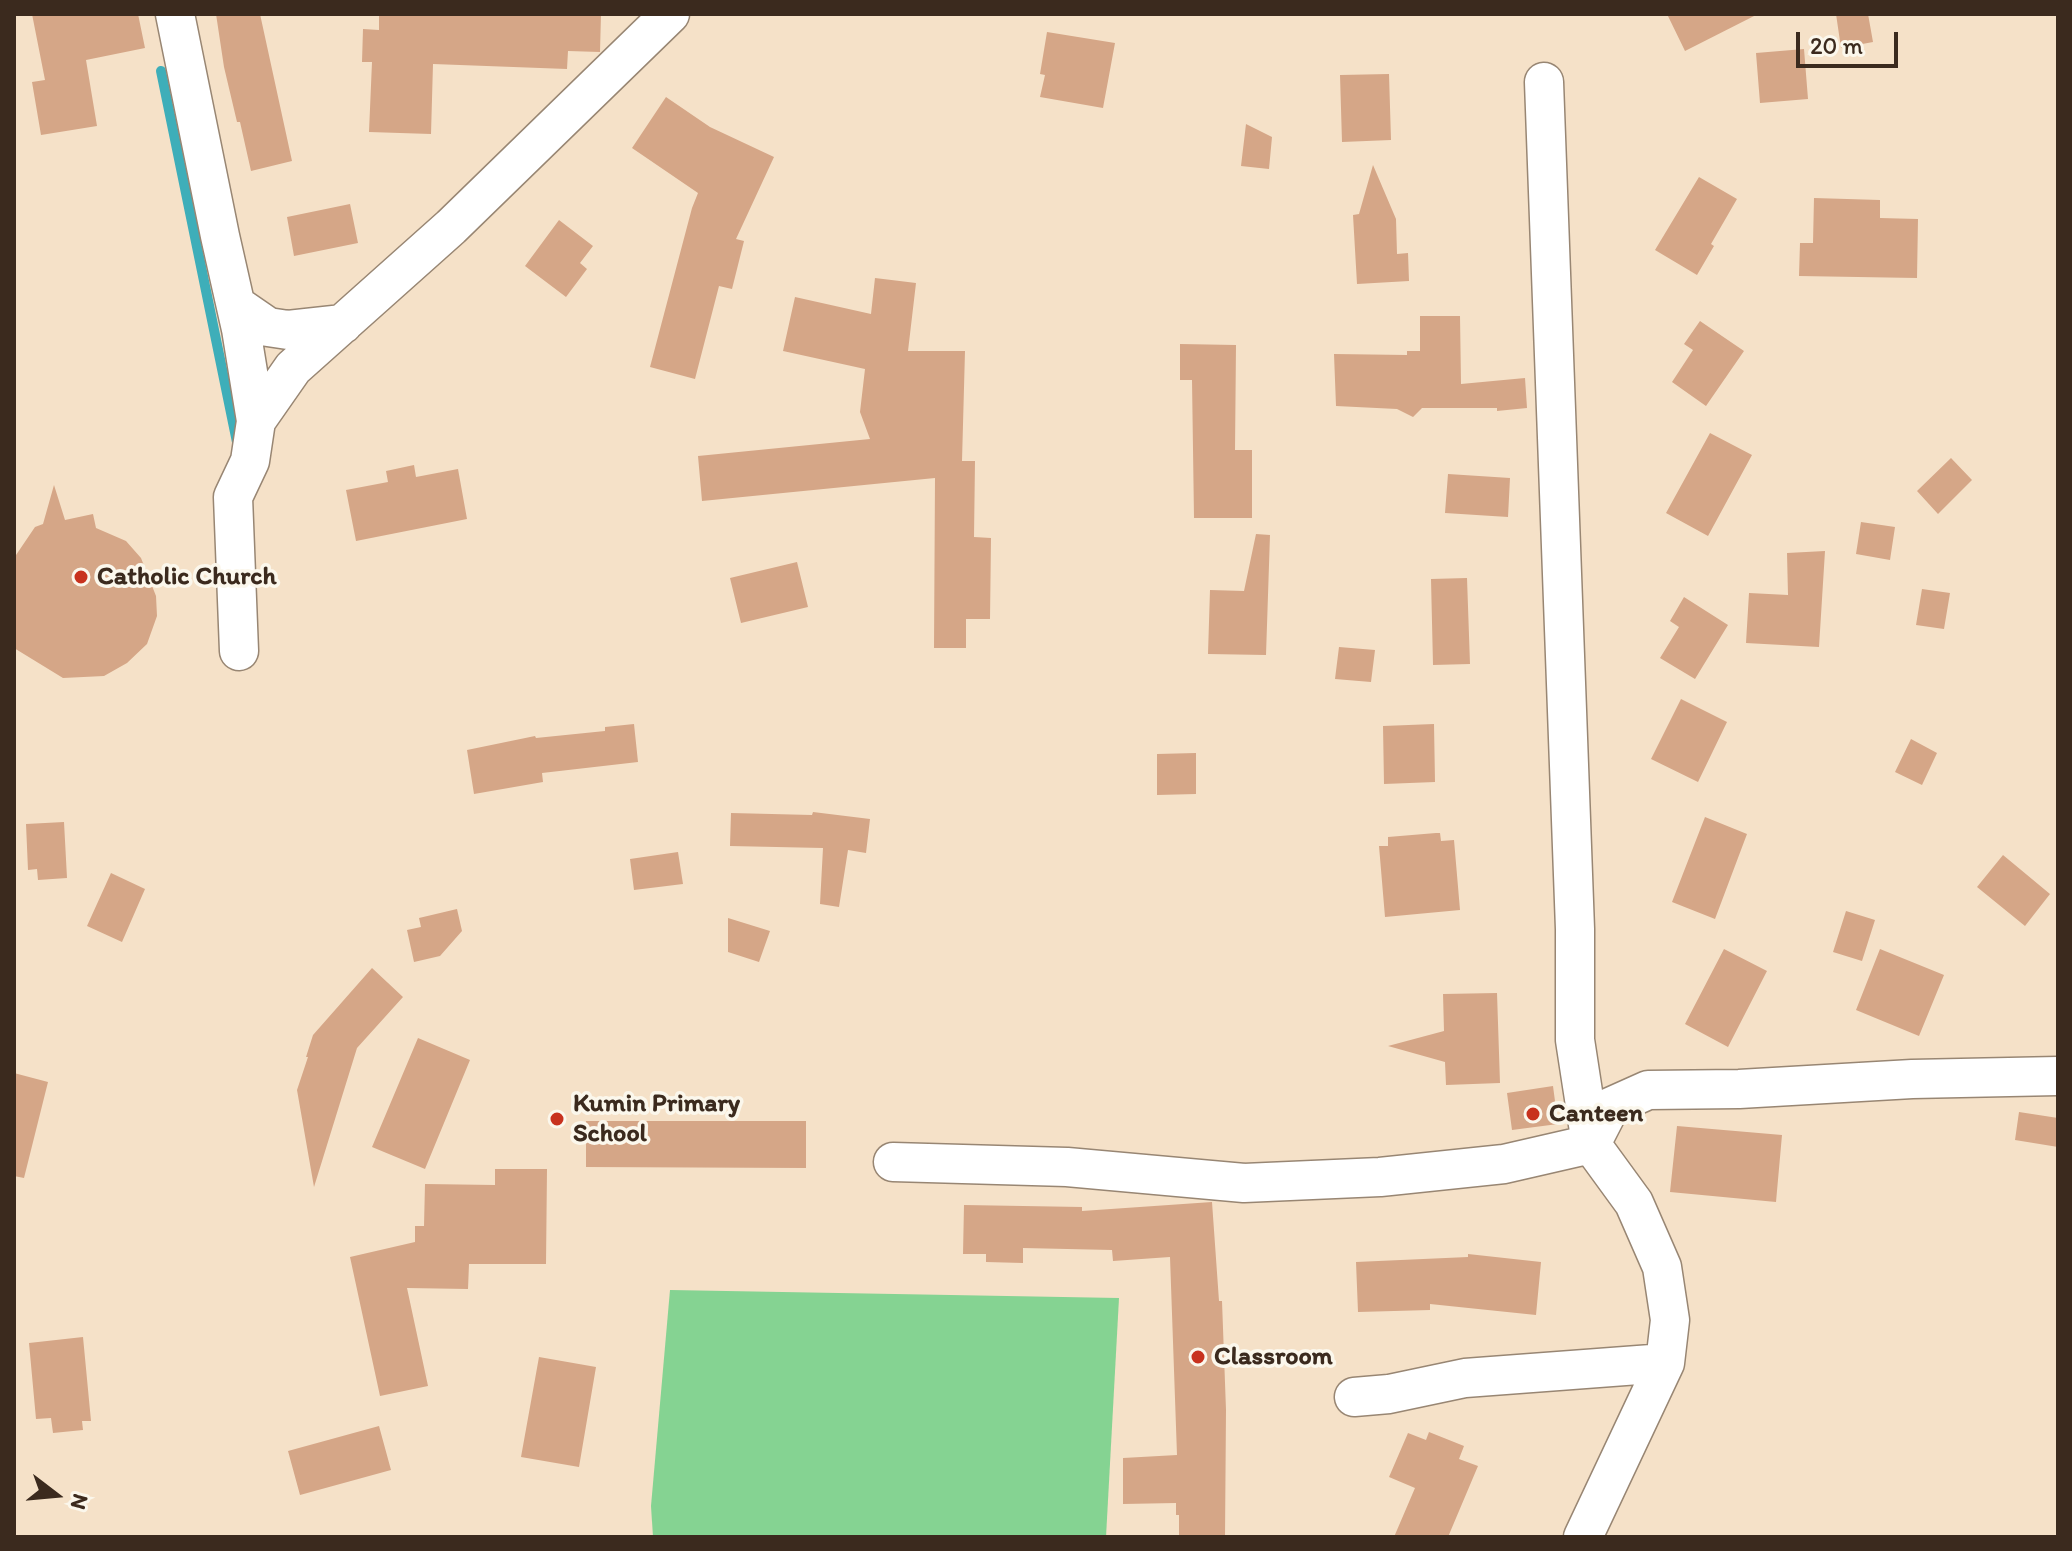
<!DOCTYPE html>
<html>
<head>
<meta charset="utf-8">
<style>
	body { margin:0 }
	#map { position:relative; width:2072px; height:1551px; overflow:hidden; background:#f5e1c8; font-family:Itim,sans-serif }
	canvas { display:block }
	.frame { position:absolute; inset:0; border:16px solid #3b2a1e; pointer-events:none }
	.north { position:absolute; left:16px; top:1455px; width:80px; height:80px; -webkit-text-stroke:6px #fbf7ec; paint-order:stroke; rotate:106deg; font-size:22px; font-weight:700; line-height:32px; text-align:center; color:#3b2a1e }
	.north::after { content:''; display:block; margin:auto; width:28px; height:36px; background:#3b2a1e; clip-path:polygon(50% 0,100% 100%,50% 72%,0 100%) }
	.scale { position:absolute; left:1796px; top:32px; width:102px; height:36px; box-sizing:border-box; border:4px solid #3b2a1e; border-top:0; padding-left:10px; font-size:24px; line-height:28px; white-space:nowrap; color:#3b2a1e; -webkit-text-stroke:6px #fbf7ec; paint-order:stroke }
</style>
</head>
<body>
<div id="map">
<canvas width="2072" height="1551"></canvas>
<div class="frame"></div>
<div class="north">N</div>
<div class="scale">20 m</div>
</div>
<script>
const ctx = document.querySelector('canvas').getContext('2d');
ctx.lineJoin = 'round';
function paint(path, color) {
  ctx.fillStyle = color;
  ctx.fill(path, 'evenodd');
}
function strokePath(path, color, width, dash) {
  ctx.strokeStyle = color;
  ctx.lineWidth = width;
  ctx.lineCap = dash ? 'butt' : 'round';
  ctx.setLineDash(dash || []);
  ctx.stroke(path);
}
function label(font, color, halo, rows, align = 'center') {
  ctx.font = font + ' Itim,sans-serif';
  ctx.lineWidth = 7;
  ctx.setLineDash([]);
  ctx.textBaseline = 'middle';
  ctx.strokeStyle = halo;
  ctx.fillStyle = color;
  for (const [text, x, y, turn = 0] of rows) {
    ctx.save();
    ctx.translate(x, y);
    ctx.rotate((+turn || 0) * Math.PI / 180);
    ctx.textAlign = isNaN(turn) ? turn : align;
    if (halo) ctx.strokeText(text, 0, 0);
    ctx.fillText(text, 0, 0);
    ctx.restore();
  }
}
paint(new Path2D(`
	M 670,1290 L 1119,1298 L 1106,1537 L 653,1537 L 651,1506 Z`), '#85d392');
strokePath(new Path2D(`
	M 161,71 L 238,447`), '#3eaeb9', 10);
paint(new Path2D(`
	M 32,14 L 138,14 L 145,48 L 86,60 L 97,126 L 41,135 L 32,82 L 45,80 Z
	M 216,14 L 260,14 L 292,161 L 251,171 L 240,122 L 237,122 L 224,67 Z
	M 379,14 L 601,14 L 600,52 L 568,51 L 567,69 L 433,64 L 431,134 L 369,132 L 372,62 L 362,62 L 363,29 L 379,30 Z
	M 1667,14 L 1758,14 L 1685,51 Z
	M 1836,14 L 1868,14 L 1873,42 L 1841,48 Z
	M 1047,32 L 1115,43 L 1103,108 L 1040,97 L 1045,75 L 1040,74 Z
	M 1804,49 L 1808,99 L 1760,103 L 1756,53 Z
	M 1389,74 L 1391,140 L 1342,142 L 1340,75 Z
	M 666,97 L 710,127 L 774,157 L 736,239 L 744,241 L 732,289 L 719,286 L 695,379 L 650,367 L 692,208 L 698,193 L 632,148 Z
	M 1246,124 L 1272,137 L 1269,169 L 1241,166 Z
	M 1373,165 L 1396,219 L 1397,254 L 1408,253 L 1409,281 L 1357,284 L 1353,215 L 1359,214 Z
	M 1699,177 L 1737,199 L 1711,244 L 1714,246 L 1697,275 L 1655,250 Z
	M 1814,198 L 1880,200 L 1880,218 L 1918,219 L 1917,278 L 1799,276 L 1800,243 L 1813,243 Z
	M 350,204 L 358,243 L 294,256 L 287,217 Z
	M 559,220 L 593,246 L 580,263 L 587,269 L 566,297 L 525,266 Z
	M 875,278 L 916,283 L 908,351 L 965,351 L 962,461 L 975,461 L 974,537 L 991,538 L 990,619 L 966,619 L 966,648 L 934,648 L 935,478 L 702,501 L 698,456 L 870,439 L 860,412 L 865,369 L 783,351 L 795,297 L 871,314 Z
	M 1420,316 L 1460,316 L 1461,384 L 1525,378 L 1527,408 L 1497,411 L 1497,408 L 1422,408 L 1413,417 L 1397,409 L 1336,406 L 1334,354 L 1407,355 L 1407,351 L 1420,351 Z
	M 1700,321 L 1744,351 L 1706,406 L 1672,382 L 1693,350 L 1684,344 Z
	M 1180,344 L 1236,345 L 1235,450 L 1252,450 L 1252,518 L 1194,518 L 1192,380 L 1180,380 Z
	M 1710,433 L 1752,455 L 1708,536 L 1666,513 Z
	M 1951,458 L 1972,480 L 1938,514 L 1917,491 Z
	M 414,465 L 416,477 L 458,469 L 467,519 L 356,541 L 346,490 L 388,482 L 386,471 Z
	M 1448,474 L 1510,478 L 1508,517 L 1445,513 Z
	M 54,485 L 65,520 L 93,514 L 96,528 L 126,541 L 141,558 L 156,596 L 157,616 L 147,644 L 127,663 L 104,676 L 63,678 L 14,648 L 14,558 L 35,527 L 43,524 Z
	M 1861,522 L 1895,527 L 1890,560 L 1856,554 Z
	M 1256,534 L 1270,535 L 1266,655 L 1208,654 L 1210,590 L 1244,591 Z
	M 1825,551 L 1819,647 L 1746,643 L 1749,593 L 1788,595 L 1787,553 Z
	M 797,562 L 808,607 L 741,623 L 730,578 Z
	M 1467,578 L 1470,664 L 1433,665 L 1431,579 Z
	M 1922,589 L 1950,593 L 1944,629 L 1916,625 Z
	M 1684,597 L 1728,625 L 1695,679 L 1660,658 L 1679,627 L 1670,621 Z
	M 1339,647 L 1375,650 L 1371,682 L 1335,679 Z
	M 1681,699 L 1727,722 L 1698,782 L 1651,759 Z
	M 634,724 L 638,762 L 542,773 L 543,782 L 474,794 L 467,750 L 535,736 L 536,738 L 605,731 L 605,727 Z
	M 1434,724 L 1435,782 L 1384,784 L 1383,726 Z
	M 1911,739 L 1937,753 L 1922,785 L 1895,772 Z
	M 1196,753 L 1196,794 L 1157,795 L 1157,754 Z
	M 813,812 L 870,819 L 866,853 L 848,850 L 839,907 L 820,904 L 823,848 L 730,846 L 731,813 L 812,815 Z
	M 1705,817 L 1747,834 L 1715,919 L 1672,902 Z
	M 64,822 L 67,878 L 38,880 L 37,869 L 28,870 L 26,824 Z
	M 1436,833 L 1440,833 L 1441,841 L 1454,840 L 1460,910 L 1385,917 L 1379,846 L 1388,846 L 1388,837 Z
	M 678,852 L 683,884 L 634,890 L 630,859 Z
	M 2003,855 L 2050,894 L 2025,926 L 1977,887 Z
	M 111,873 L 145,889 L 122,942 L 87,926 Z
	M 457,909 L 462,931 L 440,956 L 414,962 L 407,930 L 421,927 L 419,918 Z
	M 1846,911 L 1875,920 L 1862,961 L 1833,952 Z
	M 728,918 L 770,931 L 759,962 L 728,952 Z
	M 1724,949 L 1767,971 L 1728,1047 L 1685,1024 Z
	M 1880,949 L 1944,975 L 1919,1036 L 1856,1010 Z
	M 372,968 L 403,997 L 357,1048 L 314,1187 L 297,1090 L 308,1057 L 306,1057 L 313,1035 Z
	M 1497,993 L 1500,1083 L 1446,1085 L 1445,1062 L 1388,1046 L 1444,1031 L 1443,994 Z
	M 418,1038 L 470,1060 L 425,1169 L 372,1147 Z
	M 14,1073 L 48,1082 L 24,1178 L 14,1176 Z
	M 1553,1086 L 1558,1124 L 1512,1130 L 1507,1093 Z
	M 2019,1112 L 2058,1118 L 2058,1147 L 2015,1140 Z
	M 586,1121 L 806,1121 L 806,1168 L 586,1167 Z
	M 1677,1126 L 1782,1135 L 1776,1202 L 1670,1192 Z
	M 495,1169 L 547,1169 L 546,1264 L 469,1264 L 468,1289 L 407,1288 L 428,1386 L 380,1396 L 350,1257 L 415,1242 L 415,1226 L 424,1226 L 425,1184 L 495,1185 Z
	M 1212,1202 L 1219,1301 L 1222,1301 L 1226,1410 L 1225,1537 L 1179,1537 L 1179,1515 L 1176,1515 L 1176,1503 L 1123,1504 L 1123,1458 L 1177,1455 L 1170,1257 L 1113,1261 L 1112,1250 L 1023,1248 L 1023,1263 L 986,1262 L 986,1254 L 963,1254 L 964,1205 L 1082,1207 L 1082,1211 Z
	M 1468,1254 L 1541,1262 L 1536,1315 L 1430,1304 L 1430,1310 L 1358,1312 L 1356,1262 L 1468,1257 Z
	M 83,1337 L 91,1421 L 82,1421 L 83,1430 L 53,1433 L 51,1418 L 36,1419 L 29,1343 Z
	M 539,1357 L 596,1367 L 579,1467 L 521,1457 Z
	M 379,1426 L 391,1470 L 300,1495 L 288,1451 Z
	M 1429,1432 L 1464,1446 L 1459,1459 L 1478,1466 L 1448,1537 L 1394,1537 L 1415,1488 L 1389,1477 L 1408,1433 L 1426,1440 Z`), '#d5a687');
const street = new Path2D(`
	M 175,14 L 220,236 L 241,329 L 256,421 L 250,461 L 233,497 L 239,651
	M 1544,82 L 1575,929 L 1575,1040 L 1591,1144 L 1634,1203 L 1662,1267 L 1670,1320 L 1665,1363 L 1583,1537
	M 236,305 L 268,327 L 288,330 L 343,324
	M 256,421 L 293,368 L 451,227 L 670,14
	M 893,1162 L 1067,1167 L 1244,1183 L 1380,1177 L 1504,1164 L 1591,1144 L 1610,1107 L 1648,1090 L 1739,1089 L 1912,1079 L 2058,1076
	M 1354,1397 L 1389,1394 L 1465,1378 L 1665,1363`);
strokePath(street, '#988673', 41);
strokePath(street, '#fff', 38);
for (const [x, y, r, color] of [
	[81,577,8,"#c8321e"],
	[1533,1114,8,"#c8321e"],
	[557,1119,8,"#c8321e"],
	[1198,1357,8,"#c8321e"]
]) {
  const dot = new Path2D();
  dot.arc(x, y, r, 0, 2 * Math.PI);
  ctx.fillStyle = color;
  ctx.fill(dot);
  strokePath(dot, '#fbf7ec', 3);
}
label('bold 26px', '#3b2a1e', '#fbf7ec', [
	["Catholic Church",97,577],
	["Kumin Primary",573,1104],
	["School",573,1134],
	["Canteen",1549,1114],
	["Classroom",1214,1357]
], 'left');
</script>
</body>
</html>
